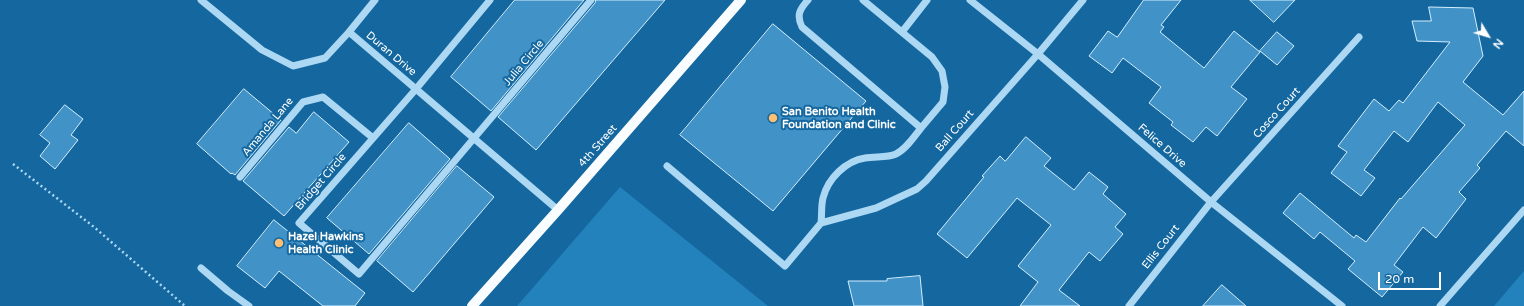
<!DOCTYPE html>
<html>
<head>
<meta charset="utf-8">
<style>
	body { margin:0 }
	#map { position:relative; width:1524px; height:306px; overflow:hidden; background:#14679f; font-family:"Varela Round",sans-serif }
	canvas { display:block }
	.north { position:absolute; left:1468px; top:16px; width:40px; height:40px; -webkit-text-stroke:3px #14679f; paint-order:stroke; rotate:128deg; font-size:11px; font-weight:700; line-height:16px; text-align:center; color:#fff }
	.north::after { content:''; display:block; margin:auto; width:14px; height:18px; background:#fff; clip-path:polygon(50% 0,100% 100%,50% 72%,0 100%) }
	.scale { position:absolute; left:1378px; top:272px; width:63px; height:18px; box-sizing:border-box; border:2px solid #fff; border-top:0; padding-left:5px; font-size:12px; line-height:14px; white-space:nowrap; color:#fff; -webkit-text-stroke:3px #14679f; paint-order:stroke }
</style>
</head>
<body>
<div id="map">
<canvas width="1524" height="306"></canvas>
<div class="north">N</div>
<div class="scale">20 m</div>
</div>
<script>
const ctx = document.querySelector('canvas').getContext('2d');
ctx.lineJoin = 'round';
function paint(path, color) {
  ctx.fillStyle = color;
  ctx.fill(path, 'evenodd');
}
function strokePath(path, color, width, dash) {
  ctx.strokeStyle = color;
  ctx.lineWidth = width;
  ctx.lineCap = dash ? 'butt' : 'round';
  ctx.setLineDash(dash || []);
  ctx.stroke(path);
}
function label(font, color, halo, rows, align = 'center') {
  ctx.font = font + ' "Varela Round",sans-serif';
  ctx.lineWidth = 4;
  ctx.setLineDash([]);
  ctx.textBaseline = 'middle';
  ctx.strokeStyle = halo;
  ctx.fillStyle = color;
  for (const [text, x, y, turn = 0] of rows) {
    ctx.save();
    ctx.translate(x, y);
    ctx.rotate((+turn || 0) * Math.PI / 180);
    ctx.textAlign = isNaN(turn) ? turn : align;
    if (halo) ctx.strokeText(text, 0, 0);
    ctx.fillText(text, 0, 0);
    ctx.restore();
  }
}
paint(new Path2D(`
	M 620,187 L 768,306 L 517,306 Z
	M 1524,271 L 1524,306 L 1494,306 Z`), '#2381bc');
const building = new Path2D(`
	M 515,0 L 584,0 L 491,111 L 451,77 Z
	M 596,0 L 665,0 L 536,150 L 498,117 L 595,3 Z
	M 1144,0 L 1181,0 L 1161,25 L 1164,27 L 1160,32 L 1204,68 L 1234,31 L 1260,52 L 1231,87 L 1247,99 L 1217,136 L 1206,127 L 1193,142 L 1171,125 L 1173,122 L 1149,103 L 1161,87 L 1123,58 L 1112,73 L 1089,56 L 1108,31 L 1117,37 Z
	M 1250,0 L 1295,0 L 1274,22 Z
	M 1429,7 L 1473,8 L 1483,56 L 1463,82 L 1503,115 L 1524,91 L 1524,146 L 1506,131 L 1477,165 L 1480,168 L 1459,192 L 1466,199 L 1436,238 L 1423,227 L 1394,265 L 1403,272 L 1382,297 L 1348,269 L 1355,261 L 1320,232 L 1314,239 L 1283,213 L 1300,193 L 1354,238 L 1356,235 L 1366,242 L 1400,198 L 1401,199 L 1465,125 L 1438,102 L 1408,142 L 1394,131 L 1364,170 L 1375,178 L 1361,196 L 1331,173 L 1347,152 L 1338,146 L 1374,99 L 1389,111 L 1399,100 L 1403,103 L 1450,42 L 1417,41 L 1412,21 L 1431,21 Z
	M 773,24 L 866,101 L 773,211 L 680,135 Z
	M 1277,32 L 1294,46 L 1277,65 L 1260,51 Z
	M 244,89 L 281,120 L 235,175 L 232,173 L 231,174 L 197,144 Z
	M 65,105 L 83,119 L 71,135 L 78,140 L 55,169 L 40,156 L 50,143 L 40,135 Z
	M 314,112 L 349,142 L 284,216 L 243,181 L 289,127 L 296,133 Z
	M 409,123 L 450,159 L 369,254 L 327,218 Z
	M 1026,137 L 1051,158 L 1044,166 L 1074,190 L 1089,172 L 1108,187 L 1103,194 L 1126,214 L 1115,227 L 1123,234 L 1100,261 L 1089,252 L 1059,290 L 1080,306 L 1020,306 L 1038,282 L 1018,266 L 1051,225 L 1017,198 L 967,258 L 937,234 L 984,177 L 982,176 L 1000,156 L 1005,161 Z
	M 457,166 L 494,197 L 413,292 L 377,261 Z
	M 274,220 L 365,293 L 355,306 L 323,306 L 279,271 L 265,288 L 237,266 Z
	M 920,276 L 923,306 L 854,306 L 848,281 L 887,281 L 887,279 Z
	M 1222,285 L 1246,306 L 1203,306 Z`);
paint(building, '#4192c7');
strokePath(building, '#d5eefd', 1);
strokePath(new Path2D(`
	M 13,164 L 94,227 L 185,306`), '#add8f4', 2.5, [2, 3]);
strokePath(new Path2D(`
	M 201,0 L 262,50 L 293,66 L 325,58 L 349,32 L 558,210
	M 490,0 L 416,89 L 299,223 L 359,274 L 591,0
	M 808,0 C 800,9 796,15 802,27 L 921,128 L 943,102 L 945,87 L 942,71 L 932,57 L 863,0
	M 970,0 L 1038,54 L 1211,202 L 1342,306
	M 349,32 L 375,0
	M 902,32 L 927,0
	M 667,166 L 785,266 L 821,223 L 876,208 L 917,189 L 926,181 L 1038,54 L 1083,0
	M 240,177 L 303,102 L 323,97 L 373,138
	M 821,223 C 822,215 821,206 823,198 C 828,178 846,161 865,158 C 875,156 887,158 896,154 C 906,149 914,137 921,128
	M 201,268 L 228,291 L 249,306
	M 1129,306 L 1211,202 L 1359,37
	M 1440,306 L 1524,210`), '#add8f4', 7);
strokePath(new Path2D(`
	M 472,306 L 558,210 L 741,0`), '#fafdff', 10);
for (const [x, y, r, color] of [
	[773,118,5,"#ffbf70"],
	[279,243,5,"#ffbf70"]
]) {
  const dot = new Path2D();
  dot.arc(x, y, r, 0, 2 * Math.PI);
  ctx.fillStyle = color;
  ctx.fill(dot);
  strokePath(dot, '#14679f', 1.5);
}
label('11px', '#fff', '#14679f', [
	["Duran Drive",391,54,40],
	["Julia Circle",524,63,-50],
	["Cosco Court",1277,113,-48],
	["Amanda Lane",268,127,-50],
	["Ball Court",955,131,-49],
	["4th Street",598,146,-49],
	["Felice Drive",1162,146,41],
	["Bridget Circle",321,182,-49],
	["Ellis Court",1161,247,-52]
]);
label('bold 11px', '#fff', '#14679f', [
	["San Benito Health",782,112],
	["Foundation and Clinic",782,125],
	["Hazel Hawkins",288,237],
	["Health Clinic",288,250]
], 'left');
</script>
</body>
</html>
